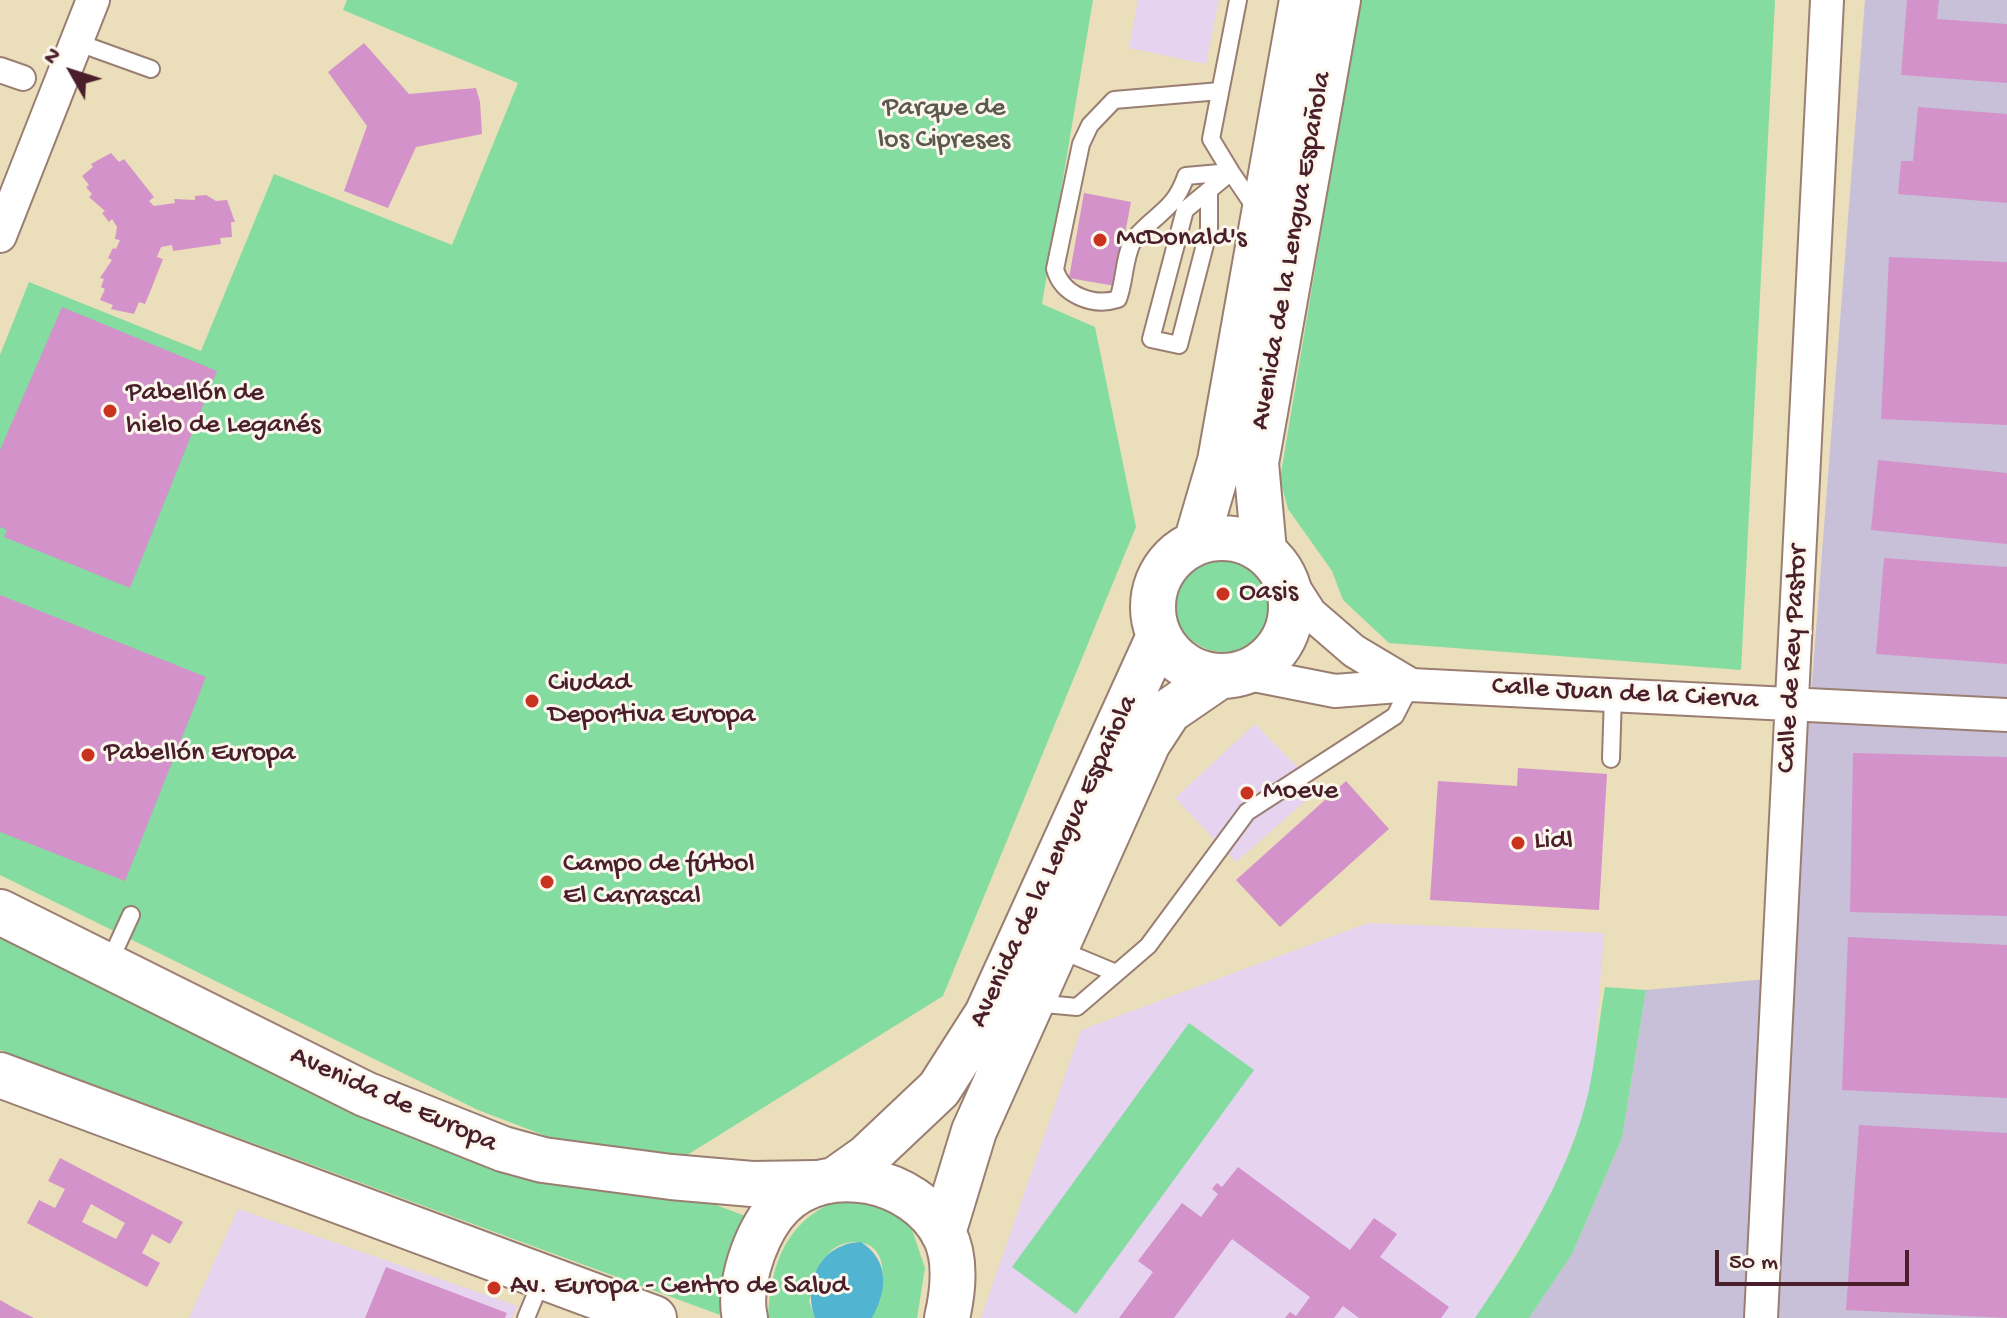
<!DOCTYPE html>
<html>
<head>
<meta charset="utf-8">
<style>
	body { margin:0 }
	#map { position:relative; width:2007px; height:1318px; overflow:hidden; background:#ebdeba; font-family:"Gochi Hand",sans-serif }
	canvas { display:block }
	.north { position:absolute; left:32px; top:32px; width:80px; height:80px; -webkit-text-stroke:6px #fbf7ec; paint-order:stroke; rotate:309deg; font-size:22px; font-weight:700; line-height:32px; text-align:center; color:#4a1f2b }
	.north::after { content:''; display:block; margin:auto; width:28px; height:36px; background:#4a1f2b; clip-path:polygon(50% 0,100% 100%,50% 72%,0 100%) }
	.scale { position:absolute; left:1715px; top:1250px; width:194px; height:36px; box-sizing:border-box; border:4px solid #4a1f2b; border-top:0; padding-left:10px; font-size:24px; line-height:28px; white-space:nowrap; color:#4a1f2b; -webkit-text-stroke:6px #fbf7ec; paint-order:stroke }
</style>
</head>
<body>
<div id="map">
<canvas width="2007" height="1318"></canvas>
<div class="north">N</div>
<div class="scale">50 m</div>
</div>
<script>
const ctx = document.querySelector('canvas').getContext('2d');
ctx.lineJoin = 'round';
function paint(path, color) {
  ctx.fillStyle = color;
  ctx.fill(path, 'evenodd');
}
function strokePath(path, color, width, dash) {
  ctx.strokeStyle = color;
  ctx.lineWidth = width;
  ctx.lineCap = dash ? 'butt' : 'round';
  ctx.setLineDash(dash || []);
  ctx.stroke(path);
}
function label(font, color, halo, rows, align = 'center') {
  ctx.font = font + ' "Gochi Hand",sans-serif';
  ctx.lineWidth = 6;
  ctx.setLineDash([]);
  ctx.textBaseline = 'middle';
  ctx.strokeStyle = halo;
  ctx.fillStyle = color;
  for (const [text, x, y, turn = 0] of rows) {
    ctx.save();
    ctx.translate(x, y);
    ctx.rotate((+turn || 0) * Math.PI / 180);
    ctx.textAlign = isNaN(turn) ? turn : align;
    if (halo) ctx.strokeText(text, 0, 0);
    ctx.fillText(text, 0, 0);
    ctx.restore();
  }
}
paint(new Path2D(`
	M 1138,0 L 1219,0 L 1206,64 L 1129,48 Z
	M 1255,724 L 1319,789 L 1236,862 L 1175,798 Z
	M 1368,923 L 1604,933 L 1592,1092 L 1555,1189 L 1477,1318 L 981,1318 L 1081,1030 Z
	M 238,1209 L 518,1306 L 512,1318 L 189,1318 Z`), '#e6d3f0');
paint(new Path2D(`
	M 1865,0 L 2007,0 L 2007,1318 L 1529,1318 L 1572,1254 L 1622,1138 L 1646,990 L 1789,977 Z`), '#c8c0d8');
paint(new Path2D(`
	M 347,0 L 1093,0 L 1042,304 L 1095,327 L 1136,527 L 943,996 L 679,1160 L 593,1148 L 554,1139 L 478,1110 L 0,875 L 0,355 L 29,282 L 201,351 L 274,174 L 452,245 L 518,83 L 343,10 Z
	M 1360,0 L 1775,0 L 1741,670 L 1389,643 L 1343,600 L 1332,571 L 1288,509 L 1280,479 Z
	M1174 602a50 50 0 1 1 100 0a50 50 0 1 1-100 0Z
	M 0,939 L 759,1221 L 723,1316 L 0,1050 Z
	M 1605,987 L 1646,990 L 1622,1138 L 1572,1254 L 1529,1318 L 1475,1318 C 1522,1249 1570,1173 1589,1090 C 1596,1056 1599,1021 1605,987 Z
	M 1189,1023 L 1254,1070 L 1076,1314 L 1012,1267 Z
	M 838,1200 L 877,1201 L 910,1224 L 925,1268 L 917,1318 L 872,1318 C 883,1297 895,1242 855,1242 C 847,1242 837,1245 832,1250 C 821,1261 815,1287 809,1301 L 815,1318 L 768,1318 C 770,1265 786,1221 838,1200 Z`), '#84dca1');
paint(new Path2D(`
	M 861,1242 C 890,1261 887,1290 872,1318 L 815,1318 C 802,1283 821,1243 861,1242 Z`), '#51b4d0');
paint(new Path2D(`
	M 1907,0 L 1939,0 L 1937,19 L 2007,24 L 2007,83 L 1901,75 Z
	M 364,43 L 409,94 L 476,88 L 480,102 L 482,134 L 416,147 L 388,208 L 344,191 L 367,126 L 328,72 Z
	M 1918,107 L 2007,114 L 2007,203 L 1898,194 L 1901,161 L 1913,161 Z
	M 111,153 L 119,162 L 124,159 L 135,173 L 154,197 L 149,201 L 154,206 L 175,203 L 174,199 L 195,200 L 195,196 L 206,195 L 216,201 L 227,200 L 235,222 L 231,222 L 232,237 L 220,238 L 221,244 L 173,251 L 172,245 L 161,247 L 157,257 L 163,259 L 152,287 L 145,304 L 139,302 L 134,314 L 111,309 L 113,305 L 100,300 L 105,289 L 101,287 L 104,279 L 100,278 L 112,260 L 108,258 L 113,248 L 116,249 L 120,240 L 115,239 L 117,227 L 112,219 L 109,222 L 102,213 L 105,211 L 89,197 L 92,194 L 86,187 L 89,185 L 82,176 L 93,167 L 91,164 Z
	M 1084,193 L 1131,202 L 1115,286 L 1069,278 Z
	M 1889,257 L 2007,262 L 2007,425 L 1881,419 Z
	M 62,307 L 217,371 L 130,588 L 4,537 L 7,530 L 0,527 L 0,450 Z
	M 1878,460 L 2007,473 L 2007,544 L 1871,530 Z
	M 1884,558 L 2007,567 L 2007,664 L 1876,654 Z
	M 0,595 L 206,677 L 125,881 L 0,832 Z
	M 1853,753 L 2007,757 L 2007,916 L 1850,912 Z
	M 1518,768 L 1607,774 L 1599,910 L 1430,900 L 1438,781 L 1517,786 Z
	M 1346,781 L 1389,829 L 1280,927 L 1236,880 Z
	M 1848,937 L 2007,945 L 2007,1098 L 1842,1090 Z
	M 1859,1125 L 2007,1133 L 2007,1318 L 1846,1310 Z
	M 60,1158 L 183,1222 L 170,1244 L 152,1234 L 142,1253 L 160,1263 L 147,1287 L 27,1223 L 39,1200 L 55,1208 L 65,1189 L 48,1181 ZM 91,1204 L 125,1223 L 116,1239 L 82,1222 Z
	M 1238,1167 L 1350,1250 L 1374,1218 L 1397,1234 L 1380,1257 L 1449,1307 L 1441,1318 L 1359,1318 L 1343,1306 L 1334,1318 L 1285,1318 L 1290,1312 L 1296,1316 L 1310,1297 L 1232,1239 L 1174,1318 L 1119,1318 L 1153,1272 L 1138,1261 L 1182,1203 L 1201,1217 L 1218,1194 L 1212,1189 L 1217,1183 L 1222,1187 Z
	M 386,1267 L 507,1313 L 505,1318 L 365,1318 Z
	M 0,1300 L 14,1308 L 34,1318 L 0,1318 Z`), '#d392ca');
const service = new Path2D(`
	M 76,42 L 151,69
	M 1220,91 L 1114,100 L 1090,125 L 1081,144 L 1055,269 C 1062,295 1093,307 1118,299 C 1125,282 1124,252 1135,238 C 1156,213 1174,211 1186,176 L 1231,172 L 1256,209
	M 1209,190 L 1209,229 L 1179,345 L 1151,339 L 1185,210 L 1231,172 L 1211,139 L 1238,0
	M 1611,759 L 1613,694
	M 1058,949 L 1116,973
	M 108,965 L 131,915
	M 1034,1003 L 1077,1007 L 1148,946 L 1247,812 L 1395,716 L 1411,685
	M 526,1318 L 542,1279`);
const pedestrian = new Path2D(`
	M 0,70 L 23,78`);
const minor = new Path2D(`
	M 0,236 L 93,0
	M 1283,571 L 1310,613 L 1354,651 L 1411,685
	M 1244,673 L 1335,691 L 1411,685 L 2007,715
	M 1761,1318 L 1827,0`);
const secondary = new Path2D(`
	M 0,912 L 365,1094 L 503,1149 L 543,1160 L 671,1177 L 752,1184 L 816,1183
	M 0,1075 L 654,1318`);
const trunk = new Path2D(`
	M1153 607a69 69 0 1 1 138 0a69 69 0 1 1-138 0Z
	M 1196,543 L 1220,461 L 1302,0
	M 1264,551 L 1256,463 L 1338,0
	M 836,1179 L 867,1157 L 939,1089 L 987,1014 L 1159,636
	M 943,1233 L 974,1131 L 1148,743 L 1169,711 L 1220,676
	M 745,1318 C 740,1298 746,1271 753,1252 C 759,1236 768,1218 781,1205 C 827,1159 915,1178 944,1234 C 957,1259 953,1292 947,1318`);
strokePath(service, '#9a7e72', 20);
strokePath(pedestrian, '#9a7e72', 28);
strokePath(minor, '#9a7e72', 36);
strokePath(secondary, '#9a7e72', 48);
strokePath(trunk, '#9a7e72', 48);
strokePath(service, '#fff', 16);
strokePath(pedestrian, '#fff', 24);
strokePath(minor, '#fff', 32);
strokePath(secondary, '#fff', 44);
strokePath(trunk, '#fff', 44);
for (const [x, y, r, color] of [
	[1100,240,8,"#c8321e"],
	[110,411,8,"#c8321e"],
	[1223,594,8,"#c8321e"],
	[532,701,8,"#c8321e"],
	[88,755,8,"#c8321e"],
	[1247,793,8,"#c8321e"],
	[1518,843,8,"#c8321e"],
	[547,882,8,"#c8321e"],
	[494,1288,8,"#c8321e"]
]) {
  const dot = new Path2D();
  dot.arc(x, y, r, 0, 2 * Math.PI);
  ctx.fillStyle = color;
  ctx.fill(dot);
  strokePath(dot, '#fbf7ec', 3);
}
label('28px', '#5b584e', '#fbf7ec', [
	["Parque de",944,110],
	["los Cipreses",944,142]
]);
label('28px', '#4a1f2b', '#fbf7ec', [
	["McDonald's",1116,240],
	["Pabellón de",126,395],
	["hielo de Leganés",126,427],
	["Oasis",1239,594],
	["Ciudad",548,685],
	["Deportiva Europa",548,717],
	["Pabellón Europa",104,755],
	["Moeve",1263,793],
	["Lidl",1534,843],
	["Campo de fútbol",563,866],
	["El Carrascal",563,898],
	["Av. Europa - Centro de Salud",510,1288]
], 'left');
label('28px', '#4a1f2b', '#fbf7ec', [
	["Avenida de la Lengua Española",1293,251,-80],
	["Calle de Rey Pastor",1794,659,-87],
	["Calle Juan de la Cierva",1625,695,3],
	["Avenida de la Lengua Española",1055,862,-65],
	["Avenida de Europa",393,1101,24]
]);
</script>
</body>
</html>
